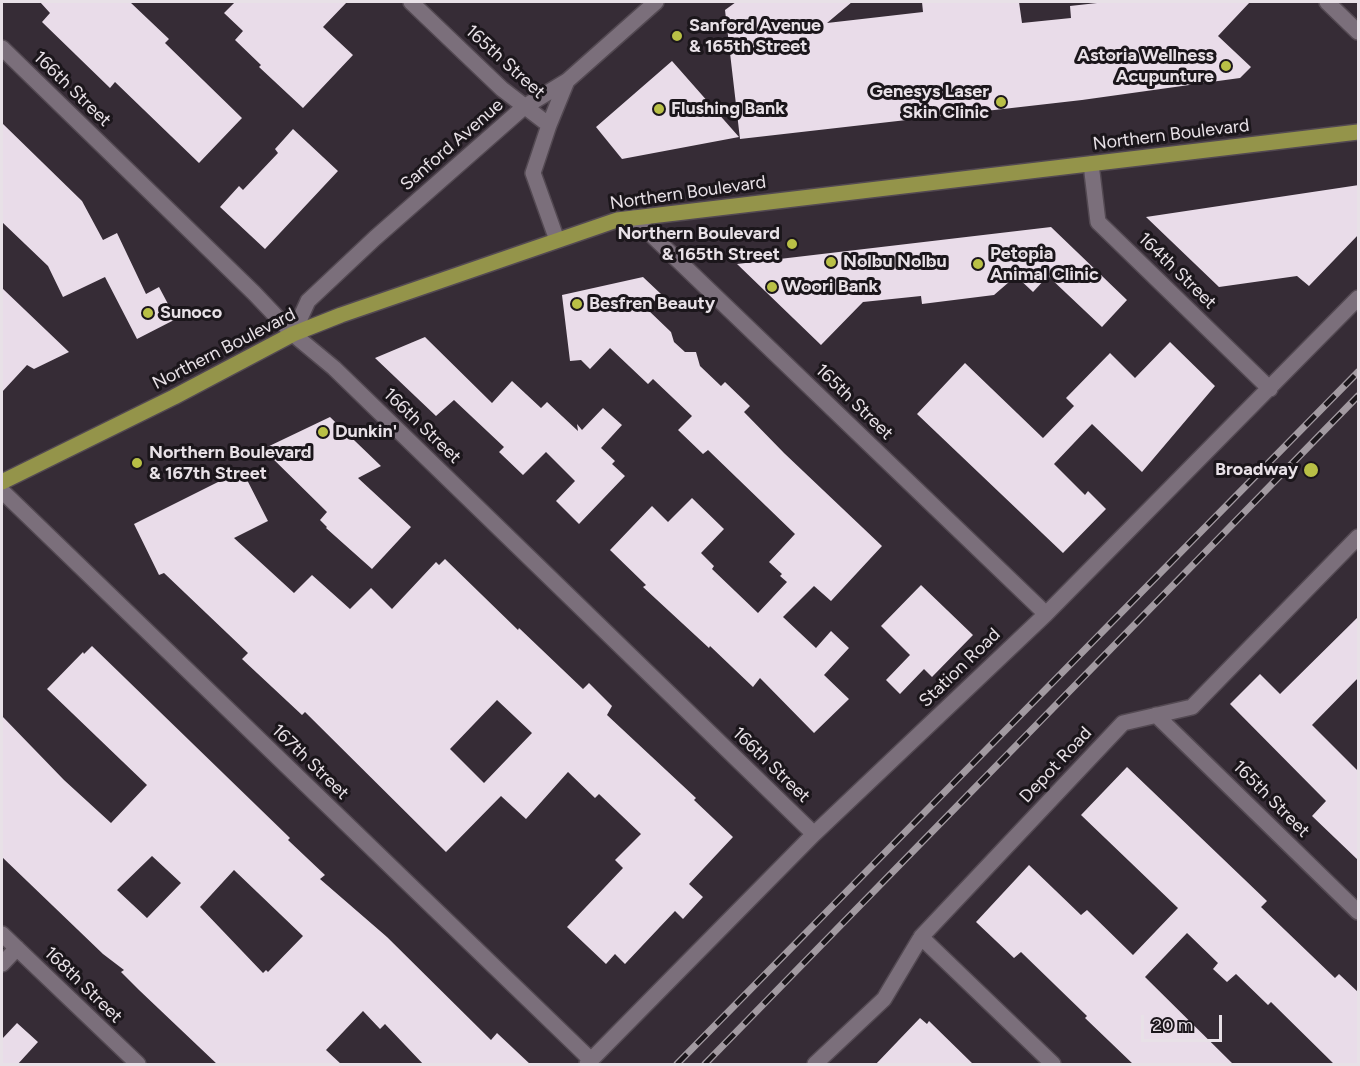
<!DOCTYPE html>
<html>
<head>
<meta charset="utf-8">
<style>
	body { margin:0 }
	#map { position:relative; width:1360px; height:1066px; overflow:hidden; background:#362c36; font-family:Figtree,sans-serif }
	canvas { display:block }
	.frame { position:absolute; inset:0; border:3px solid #e8e1e7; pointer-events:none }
	.scale { position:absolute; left:1141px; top:1015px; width:81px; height:27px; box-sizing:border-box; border:3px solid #e8e1e7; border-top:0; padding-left:8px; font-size:18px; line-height:21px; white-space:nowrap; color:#e8e1e7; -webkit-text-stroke:4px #1b161b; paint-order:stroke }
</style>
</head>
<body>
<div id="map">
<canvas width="1360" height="1066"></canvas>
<div class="frame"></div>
<div class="scale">20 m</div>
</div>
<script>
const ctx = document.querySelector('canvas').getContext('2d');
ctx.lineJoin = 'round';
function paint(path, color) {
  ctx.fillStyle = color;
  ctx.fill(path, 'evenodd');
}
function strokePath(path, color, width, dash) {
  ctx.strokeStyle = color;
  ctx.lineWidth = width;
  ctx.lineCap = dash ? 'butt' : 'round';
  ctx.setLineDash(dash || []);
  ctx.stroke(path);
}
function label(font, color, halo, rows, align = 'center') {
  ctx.font = font + ' Figtree,sans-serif';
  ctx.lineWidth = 6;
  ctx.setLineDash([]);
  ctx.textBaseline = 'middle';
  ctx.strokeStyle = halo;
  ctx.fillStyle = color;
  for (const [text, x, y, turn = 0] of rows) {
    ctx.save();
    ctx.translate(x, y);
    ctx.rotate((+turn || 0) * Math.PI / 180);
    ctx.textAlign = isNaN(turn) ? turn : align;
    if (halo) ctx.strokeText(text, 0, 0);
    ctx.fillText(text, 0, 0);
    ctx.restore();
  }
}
paint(new Path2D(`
	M 40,2 L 130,2 L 169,39 L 165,43 L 242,118 L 199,163 L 115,82 L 110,88 L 42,22 L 50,13 Z
	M 235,2 L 347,2 L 323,27 L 353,55 L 303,108 L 259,67 L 261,65 L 235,40 L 243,31 L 224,13 Z
	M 736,2 L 852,2 L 827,23 L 923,12 L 922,2 L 1019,2 L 1022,23 L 1071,18 L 1070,6 L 1106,2 L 1250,2 L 1218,36 L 1251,67 L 1240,78 L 1218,81 L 1082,100 L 740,139 L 725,10 Z
	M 672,61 L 739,137 L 622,159 L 596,127 Z
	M 2,123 L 82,201 L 103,240 L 117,233 L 146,294 L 159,287 L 176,319 L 137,339 L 105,277 L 63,297 L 48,266 L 2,222 Z
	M 293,129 L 338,171 L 265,249 L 220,207 L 239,186 L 243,190 L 260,172 L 278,153 L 275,149 Z
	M 1359,185 L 1359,234 L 1309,286 L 1297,276 L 1219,287 L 1146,217 Z
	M 1051,227 L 1127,300 L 1102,327 L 1048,276 L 1033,292 L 1016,276 L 994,295 L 922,304 L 921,296 L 863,302 L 821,345 L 737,264 Z
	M 643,277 L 661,294 L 647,309 L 671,332 L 674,342 L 685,352 L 696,352 L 700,366 L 721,386 L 725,382 L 750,406 L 744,412 L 784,453 L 882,546 L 831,601 L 814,586 L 783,617 L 816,648 L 831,631 L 849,648 L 824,675 L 849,699 L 814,733 L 760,678 L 753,687 L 710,646 L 709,648 L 643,587 L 646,585 L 610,550 L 652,506 L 668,522 L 692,498 L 724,529 L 701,553 L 714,566 L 712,569 L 758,613 L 787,582 L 780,576 L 782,574 L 769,562 L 795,534 L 708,450 L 703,454 L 678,430 L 692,416 L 653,379 L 648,384 L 610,348 L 590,369 L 581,360 L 570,361 L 562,295 Z
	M 2,288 L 69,352 L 34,369 L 27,365 L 2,392 Z
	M 425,337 L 492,403 L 512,381 L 541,408 L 547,402 L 578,431 L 577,424 L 582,430 L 603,408 L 622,425 L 601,448 L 615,461 L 612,464 L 625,476 L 579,524 L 556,501 L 575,481 L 546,452 L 523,475 L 499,452 L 504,447 L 454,400 L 436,416 L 375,358 Z
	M 1170,342 L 1215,386 L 1142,472 L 1092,424 L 1054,464 L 1085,495 L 1088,491 L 1106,509 L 1063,553 L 917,414 L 965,363 L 1043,438 L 1074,406 L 1066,398 L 1110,353 L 1135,378 Z
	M 330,417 L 381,466 L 358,478 L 411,527 L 372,569 L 326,528 L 327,527 L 320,520 L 327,512 L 263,449 Z
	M 242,470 L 268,521 L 234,538 L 294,593 L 312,575 L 350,609 L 371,588 L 392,609 L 436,562 L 439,565 L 445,559 L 518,630 L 519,628 L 583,689 L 589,683 L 612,706 L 607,715 L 696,798 L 694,800 L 733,837 L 689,884 L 703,897 L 683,919 L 675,911 L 625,964 L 615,954 L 606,964 L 567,927 L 623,868 L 615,860 L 641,834 L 599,794 L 595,798 L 568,772 L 526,819 L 501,796 L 446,852 L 305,712 L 302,715 L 242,659 L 248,653 L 164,573 L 159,575 L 134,524 ZM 497,700 L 532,733 L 484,783 L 450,749 Z
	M 921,585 L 973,635 L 932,677 L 924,669 L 900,694 L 886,680 L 910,655 L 881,626 Z
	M 1359,616 L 1359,677 L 1312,725 L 1359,772 L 1359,861 L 1312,816 L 1326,801 L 1230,704 L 1260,674 L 1280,694 Z
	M 92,646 L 290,838 L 288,840 L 325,875 L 320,879 L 387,937 L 491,1040 L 497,1033 L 531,1065 L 424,1065 L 385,1024 L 380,1029 L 363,1011 L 326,1050 L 342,1065 L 218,1065 L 139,990 L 121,972 L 124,970 L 103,954 L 2,857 L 2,716 L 64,780 L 111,823 L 147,785 L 47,689 L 83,652 L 84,654 ZM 152,856 L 181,883 L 147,918 L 117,890 ZM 234,870 L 303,936 L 268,972 L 266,970 L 263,973 L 200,907 Z
	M 1127,767 L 1267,901 L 1261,907 L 1335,978 L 1339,974 L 1359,993 L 1359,1065 L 1335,1065 L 1271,1002 L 1268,1005 L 1236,974 L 1227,982 L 1213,969 L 1218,963 L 1187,933 L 1145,977 L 1234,1065 L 1134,1065 L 1085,1018 L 1087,1016 L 1021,952 L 1014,958 L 976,922 L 1029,865 L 1081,915 L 1087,910 L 1133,955 L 1178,908 L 1081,815 Z
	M 920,1018 L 927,1024 L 929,1021 L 974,1065 L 875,1065 Z
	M 17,1023 L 38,1042 L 17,1065 L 2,1065 L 2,1039 Z`), '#e9dce9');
const minor = new Path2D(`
	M 411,2 L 502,89 L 549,125
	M 1327,2 L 1358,32
	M 2,48 L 254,293 L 293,334 L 334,368 L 814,834
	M 1091,164 L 1098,222 L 1270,389
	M 634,218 L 1046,614
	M 557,240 L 533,173 L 549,125 L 567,81
	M 293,334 L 308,301 L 375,238 L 524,107 L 567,81 L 656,2
	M 2,491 L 591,1060
	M 1156,715 L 1358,912
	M 2,934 L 138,1064
	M 921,937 L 1053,1064
	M 2,964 L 17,948
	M 587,1064 L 814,834 L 1046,614 L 1358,298
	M 815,1064 L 884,999 L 921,937 L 1123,723 L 1192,707 L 1358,537`);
const major = new Path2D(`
	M 2,482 L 174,397 L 293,334 L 341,315 L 617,220 L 1358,132`);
strokePath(minor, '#534952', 18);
strokePath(major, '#534952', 18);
strokePath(minor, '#7b6f7b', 15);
strokePath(major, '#94944a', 15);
const rail = new Path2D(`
	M 677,1064 L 1358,372
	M 705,1064 L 1358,396`);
strokePath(rail, '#a29aa1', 7);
strokePath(rail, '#1b161b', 4.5, [14]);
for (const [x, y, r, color] of [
	[677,36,6,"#b9c046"],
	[1226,66,6,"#b9c046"],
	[1001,102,6,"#b9c046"],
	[659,109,6,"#b9c046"],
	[792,244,6,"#b9c046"],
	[831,262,6,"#b9c046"],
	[978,264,6,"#b9c046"],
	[772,287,6,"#b9c046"],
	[577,304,6,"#b9c046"],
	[148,313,6,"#b9c046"],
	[323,432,6,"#b9c046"],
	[137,463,6,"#b9c046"],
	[1311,470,8,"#b9c046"]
]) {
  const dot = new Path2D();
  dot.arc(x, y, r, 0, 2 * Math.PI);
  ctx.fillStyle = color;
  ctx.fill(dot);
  strokePath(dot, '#1b161b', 2);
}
label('bold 18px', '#e8e1e7', '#1b161b', [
	["Sanford Avenue",689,26],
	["& 165th Street",689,47],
	["Astoria Wellness",1214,56,"right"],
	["Acupunture",1214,77,"right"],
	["Genesys Laser",989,92,"right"],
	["Skin Clinic",989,113,"right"],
	["Flushing Bank",671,109],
	["Northern Boulevard",780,234,"right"],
	["& 165th Street",780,255,"right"],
	["Petopia",990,254],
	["Animal Clinic",990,275],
	["Nolbu Nolbu",843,262],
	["Woori Bank",784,287],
	["Besfren Beauty",589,304],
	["Sunoco",160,313],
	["Dunkin'",335,432],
	["Northern Boulevard",149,453],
	["& 167th Street",149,474],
	["Broadway",1298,470,"right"]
], 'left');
label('18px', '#e8e1e7', '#1b161b', [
	["165th Street",505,62,42],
	["166th Street",72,89,44],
	["Northern Boulevard",1171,135,-7],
	["Sanford Avenue",452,145,-41],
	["Northern Boulevard",688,193,-8],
	["164th Street",1177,271,44],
	["Northern Boulevard",224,349,-27],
	["165th Street",854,402,44],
	["166th Street",422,426,44],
	["Station Road",960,668,-44],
	["167th Street",310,762,44],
	["166th Street",771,765,44],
	["Depot Road",1056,765,-47],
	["165th Street",1271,799,45],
	["168th Street",83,985,44]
]);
</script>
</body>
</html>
